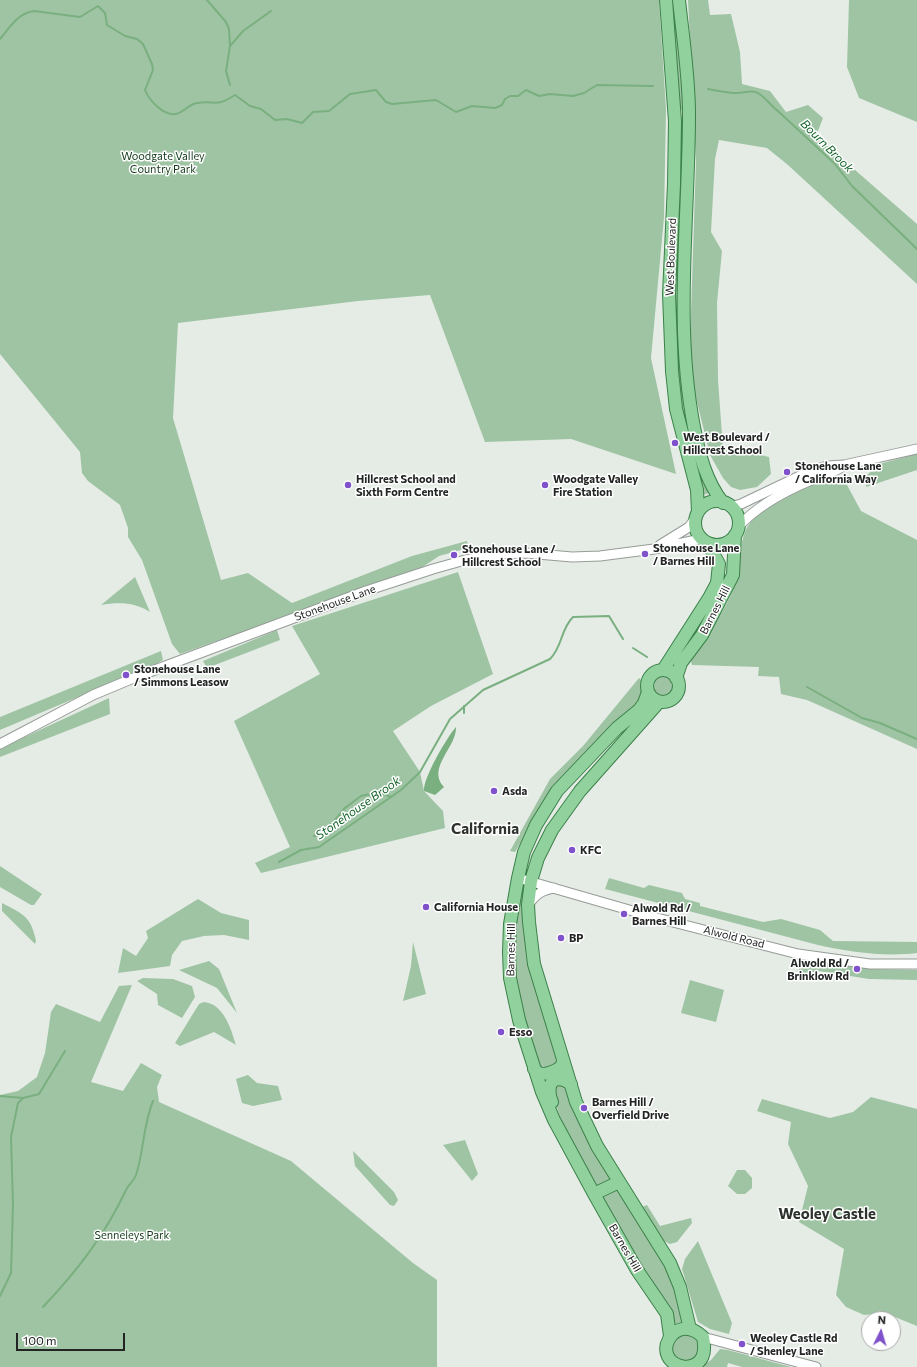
<!DOCTYPE html>
<html>
<head>
<meta charset="utf-8">
<style>
	body { margin:0 }
	#map { position:relative; width:917px; height:1367px; overflow:hidden; background:#e5ece6; font-family:Commissioner,sans-serif }
	canvas { display:block }
	.north { position:absolute; left:861px; top:1311px; width:40px; height:40px; box-sizing:border-box; background:#fff; border:1px solid #a7a8a7; border-radius:50%; rotate:5deg; font-size:11px; font-weight:700; line-height:16px; text-align:center; color:#222523 }
	.north::after { content:''; display:block; margin:auto; width:14px; height:18px; background:#7f51ca; clip-path:polygon(50% 0,100% 100%,50% 72%,0 100%) }
	.scale { position:absolute; left:16px; top:1333px; width:109px; height:18px; box-sizing:border-box; border:2px solid #222523; border-top:0; padding-left:5px; font-size:12px; line-height:14px; white-space:nowrap; color:#222523; -webkit-text-stroke:3px #fff; paint-order:stroke }
</style>
</head>
<body>
<div id="map">
<canvas width="917" height="1367"></canvas>
<div class="north">N</div>
<div class="scale">100 m</div>
</div>
<script>
const ctx = document.querySelector('canvas').getContext('2d');
ctx.lineJoin = 'round';
function paint(path, color) {
  ctx.fillStyle = color;
  ctx.fill(path, 'evenodd');
}
function strokePath(path, color, width, dash) {
  ctx.strokeStyle = color;
  ctx.lineWidth = width;
  ctx.lineCap = dash ? 'butt' : 'round';
  ctx.setLineDash(dash || []);
  ctx.stroke(path);
}
function label(font, color, halo, rows, align = 'center') {
  ctx.font = font + ' Commissioner,sans-serif';
  ctx.lineWidth = 3;
  ctx.setLineDash([]);
  ctx.textBaseline = 'middle';
  ctx.strokeStyle = halo;
  ctx.fillStyle = color;
  for (const [text, x, y, turn = 0] of rows) {
    ctx.save();
    ctx.translate(x, y);
    ctx.rotate((+turn || 0) * Math.PI / 180);
    ctx.textAlign = isNaN(turn) ? turn : align;
    if (halo) ctx.strokeText(text, 0, 0);
    ctx.fillText(text, 0, 0);
    ctx.restore();
  }
}
paint(new Path2D(`
	M 0,0 L 659,0 L 666,109 L 664,217 L 651,358 L 676,474 L 571,439 L 485,442 L 430,295 L 358,301 L 178,323 L 173,418 L 221,580 L 248,573 L 292,603 L 412,556 L 467,541 L 468,548 L 439,556 L 418,570 L 180,654 L 172,644 L 142,560 L 128,537 L 128,528 L 120,505 L 88,481 L 82,473 L 80,452 L 0,354 Z
	M 671,0 L 676,0 L 682,80 L 683,110 L 677,111 Z
	M 688,0 L 708,0 L 710,15 L 731,14 L 740,52 L 742,84 L 770,91 L 786,112 L 808,105 L 823,118 L 816,136 L 917,224 L 917,284 L 788,165 L 767,148 L 719,140 L 715,159 L 711,232 L 722,251 L 717,303 L 718,380 L 723,449 L 749,452 L 769,457 L 771,474 L 757,487 L 740,490 L 731,487 L 723,478 L 710,455 L 695,394 L 690,343 L 696,161 Z
	M 849,0 L 917,0 L 917,122 L 859,98 L 847,67 Z
	M 679,124 L 683,124 L 683,200 L 679,326 L 701,472 L 709,493 L 703,495 L 682,414 L 673,328 Z
	M 917,454 L 917,470 L 866,487 L 867,475 L 879,464 Z
	M 828,477 L 847,485 L 861,511 L 917,540 L 917,749 L 807,700 L 781,694 L 779,677 L 758,676 L 759,667 L 692,665 L 690,658 C 707,634 727,610 736,582 C 742,564 738,538 750,523 C 769,499 802,489 828,477 Z
	M 458,572 L 493,674 L 431,706 L 393,731 L 420,772 L 424,791 L 443,811 L 445,828 L 261,873 L 255,863 L 290,847 L 234,721 L 320,674 L 292,626 Z
	M 135,577 L 150,612 C 135,602 118,602 101,605 Z
	M 277,630 L 280,640 L 207,668 L 203,661 Z
	M 161,651 L 163,660 L 156,664 L 0,730 L 0,717 Z
	M652 685a11 11 0 1 1 22 0a11 11 0 1 1-22 0Z
	M 639,678 L 643,682 L 641,697 L 630,711 L 585,752 L 558,781 L 515,852 L 510,851 L 550,779 L 583,746 Z
	M 109,698 L 110,714 L 0,757 L 0,749 L 5,746 Z
	M 0,866 L 42,894 L 34,905 L 31,905 L 0,887 Z
	M 609,878 L 644,888 L 649,885 L 682,893 L 685,899 L 700,903 L 700,906 L 763,922 L 781,919 L 820,930 L 833,941 L 917,942 L 917,953 C 884,957 850,952 818,945 L 605,889 Z
	M 524,890 L 559,1061 C 553,1067 548,1069 539,1065 C 519,1005 504,952 524,890 Z
	M 198,899 L 221,913 L 249,920 L 249,940 L 224,935 L 204,936 L 182,941 L 172,955 L 170,966 L 118,973 L 123,948 L 136,956 L 148,938 L 146,931 Z
	M 2,903 C 23,914 31,916 36,941 L 35,944 L 2,911 Z
	M 413,942 L 426,994 L 403,1001 L 411,966 Z
	M 209,961 L 219,969 L 237,1013 L 217,988 L 179,970 Z
	M 813,962 L 874,969 L 917,970 L 917,980 L 869,979 L 818,971 L 797,976 L 801,963 Z
	M 143,978 L 173,979 L 192,986 L 195,997 L 182,1018 L 158,1005 L 157,994 L 137,981 Z
	M 690,980 L 724,990 L 716,1022 L 681,1013 Z
	M 132,985 L 91,1082 L 123,1091 L 141,1063 L 162,1075 L 157,1087 L 159,1102 L 291,1161 L 413,1263 L 437,1280 L 437,1367 L 0,1367 L 0,1095 L 18,1091 L 37,1077 L 45,1053 L 51,1012 L 56,1004 L 100,1022 L 119,986 Z
	M 204,1002 C 224,1004 231,1029 236,1045 L 214,1032 L 180,1046 L 175,1043 L 199,1004 Z
	M 248,1075 L 257,1083 L 278,1086 L 282,1100 L 253,1106 L 242,1103 L 236,1079 Z
	M 559,1083 L 564,1085 L 669,1269 L 686,1323 L 675,1326 L 667,1307 L 635,1258 L 559,1122 L 560,1116 L 551,1092 Z
	M 871,1097 L 917,1109 L 917,1326 L 885,1313 L 864,1315 L 846,1307 L 836,1295 L 844,1249 L 799,1222 L 808,1186 L 788,1144 L 791,1122 L 757,1111 L 762,1099 L 830,1118 L 853,1112 Z
	M 465,1140 L 478,1174 L 472,1181 L 443,1145 Z
	M 353,1151 L 394,1192 L 398,1200 L 394,1206 L 390,1205 L 355,1166 Z
	M 737,1170 L 745,1170 L 752,1178 L 752,1188 L 745,1194 L 737,1194 L 728,1186 Z
	M 647,1205 L 660,1226 L 691,1218 L 692,1223 L 677,1242 L 670,1244 L 664,1241 L 642,1207 Z
	M 698,1241 L 732,1323 L 729,1334 L 710,1329 L 698,1322 L 682,1269 L 685,1259 Z
	M671 1347a14 14 0 1 1 28 0a14 14 0 1 1-28 0Z
	M 720,1349 L 728,1350 L 791,1367 L 742,1367 L 728,1363 L 727,1367 L 704,1367 L 705,1364 L 711,1360 Z`), '#9fc4a3');
paint(new Path2D(`
	M 456,727 C 457,747 426,768 444,787 L 435,795 L 424,791 C 423,778 447,737 456,727 Z`), '#7aaf80');
strokePath(new Path2D(`
	M 207,0 L 226,22 L 229,29 L 230,46 L 226,71 L 230,85
	M 0,39 C 10,27 18,13 34,11 L 80,17 L 98,6 L 105,13 L 107,25 L 125,36 L 137,39 L 143,44 L 152,64 L 153,70 L 145,90 C 149,100 163,116 176,114 C 183,113 189,104 197,103 C 217,100 215,108 235,95 L 250,106 L 261,109 L 275,120 L 287,119 L 302,123 L 313,112 L 329,111 L 350,94 L 376,90 L 386,102 L 392,104 L 436,100 L 456,112 L 472,106 L 495,108 L 502,105 L 505,99 L 510,96 L 518,96 L 526,90 L 539,96 L 550,94 L 573,96 L 584,93 L 597,85 L 653,86
	M 231,45 L 243,31 L 271,11
	M 708,89 C 717,91 725,92 733,93 C 742,94 750,89 758,93 C 766,98 771,106 779,112 L 835,164 L 852,186 L 917,249
	M 633,648 L 647,657
	M 807,687 L 862,718 L 880,723 L 917,739
	M 464,713 L 464,706
	M 314,836 L 325,832 L 345,808 L 361,796 L 379,792 L 391,797
	M 279,862 L 301,850 L 319,847 L 401,790 L 420,772 L 450,719 L 483,690 L 550,659 C 563,646 560,630 573,617 L 609,616 L 623,639
	M 0,1096 L 23,1098
	M 0,1296 L 11,1273 L 13,1204 L 11,1137 L 18,1103 L 23,1098 L 39,1094 L 65,1051
	M 43,1307 C 77,1271 105,1235 126,1190 C 128,1185 134,1181 136,1175 C 144,1151 143,1125 153,1101`), '#7aaf80', 2);
const minor = new Path2D(`
	M 730,507 L 741,504 L 808,472 L 827,466 L 844,465 L 917,449
	M 738,527 C 757,506 783,492 809,481 C 821,476 832,474 843,466
	M 660,545 L 689,527 L 695,519
	M 0,744 L 93,695 L 136,677 L 366,591 L 433,569 L 465,560 L 501,554 L 526,553 L 572,557 L 600,556 L 654,549 L 701,539
	M 525,880 L 657,918 L 798,954 L 870,964 L 917,964
	M 529,904 C 536,894 542,890 554,888
	M 703,1337 L 816,1367`);
const major = new Path2D(`
	M 666,0 L 675,121 L 674,184 L 669,294 L 672,371 L 676,409 L 697,490 L 698,512
	M 679,0 C 683,38 689,76 689,114 C 689,219 674,324 694,427 C 699,454 706,481 723,503
	M695 523a22 22 0 1 1 44 0a22 22 0 1 1-44 0Z
	M 663,670 L 709,598 L 717,583 L 719,564 L 708,544
	M647 686a16 16 0 1 1 32 0a16 16 0 1 1-32 0Z
	M 676,678 L 681,663 L 702,635 L 733,575 L 735,535
	M 648,692 L 644,703 L 639,710 L 617,728 L 557,791 L 536,825 L 524,852 L 518,878 L 510,924 L 509,952 L 510,978 L 519,1020 L 542,1092 L 554,1120 L 594,1194 L 637,1270 L 667,1314 L 670,1336
	M 659,702 L 580,791 L 552,830 L 538,858 L 531,881 L 528,905 L 529,922 L 534,964 L 576,1102 L 597,1146 L 670,1263 L 680,1287 L 690,1329
	M 534,1069 L 540,1074 C 549,1074 555,1072 562,1066 L 563,1060
	M 552,1102 C 545,1085 553,1072 571,1084
	M 594,1194 L 619,1182
	M 685,1367 C 647,1361 674,1309 703,1337 C 706,1352 704,1365 686,1367`);
strokePath(minor, '#969c97', 11);
strokePath(major, '#3b8149', 14);
strokePath(minor, '#fff', 9);
strokePath(major, '#91d19e', 12);
for (const [x, y, r, color] of [
	[675,443,4,"#7f51ca"],
	[787,472,4,"#7f51ca"],
	[348,485,4,"#7f51ca"],
	[545,485,4,"#7f51ca"],
	[645,554,4,"#7f51ca"],
	[454,555,4,"#7f51ca"],
	[126,675,4,"#7f51ca"],
	[494,791,4,"#7f51ca"],
	[572,850,4,"#7f51ca"],
	[426,907,4,"#7f51ca"],
	[624,914,4,"#7f51ca"],
	[561,938,4,"#7f51ca"],
	[857,969,4,"#7f51ca"],
	[501,1032,4,"#7f51ca"],
	[584,1108,4,"#7f51ca"],
	[742,1344,4,"#7f51ca"]
]) {
  const dot = new Path2D();
  dot.arc(x, y, r, 0, 2 * Math.PI);
  ctx.fillStyle = color;
  ctx.fill(dot);
  strokePath(dot, '#fff', 1.5);
}
label('11px', '#123a1a', '#fff', [
	["Woodgate Valley",163,156],
	["Country Park",163,169],
	["Senneleys Park",132,1235]
]);
label('11px', '#222523', '#fff', [
	["West Boulevard",671,257,-88],
	["Stonehouse Lane",335,603,-20],
	["Barnes Hill",715,610,-63],
	["Alwold Road",734,937,14],
	["Barnes Hill",511,950,-89],
	["Barnes Hill",625,1248,60]
]);
label('bold 11px', '#222523', '#fff', [
	["West Boulevard /",683,437],
	["Hillcrest School",683,450],
	["Stonehouse Lane",795,466],
	["/ California Way",795,479],
	["Hillcrest School and",356,479],
	["Sixth Form Centre",356,492],
	["Woodgate Valley",553,479],
	["Fire Station",553,492],
	["Stonehouse Lane",653,548],
	["/ Barnes Hill",653,561],
	["Stonehouse Lane /",462,549],
	["Hillcrest School",462,562],
	["Stonehouse Lane",134,669],
	["/ Simmons Leasow",134,682],
	["Asda",502,791],
	["KFC",580,850],
	["California House",434,907],
	["Alwold Rd /",632,908],
	["Barnes Hill",632,921],
	["BP",569,938],
	["Alwold Rd /",849,963,"right"],
	["Brinklow Rd",849,976,"right"],
	["Esso",509,1032],
	["Barnes Hill /",592,1102],
	["Overfield Drive",592,1115],
	["Weoley Castle Rd",750,1338],
	["/ Shenley Lane",750,1351]
], 'left');
label('italic 12px', '#146429', '#fff', [
	["Bourn Brook",827,146,45],
	["Stonehouse Brook",358,808,-35]
]);
label('bold 15px', '#2e332e', '#fff', [
	["California",485,829],
	["Weoley Castle",827,1214]
]);
</script>
</body>
</html>
